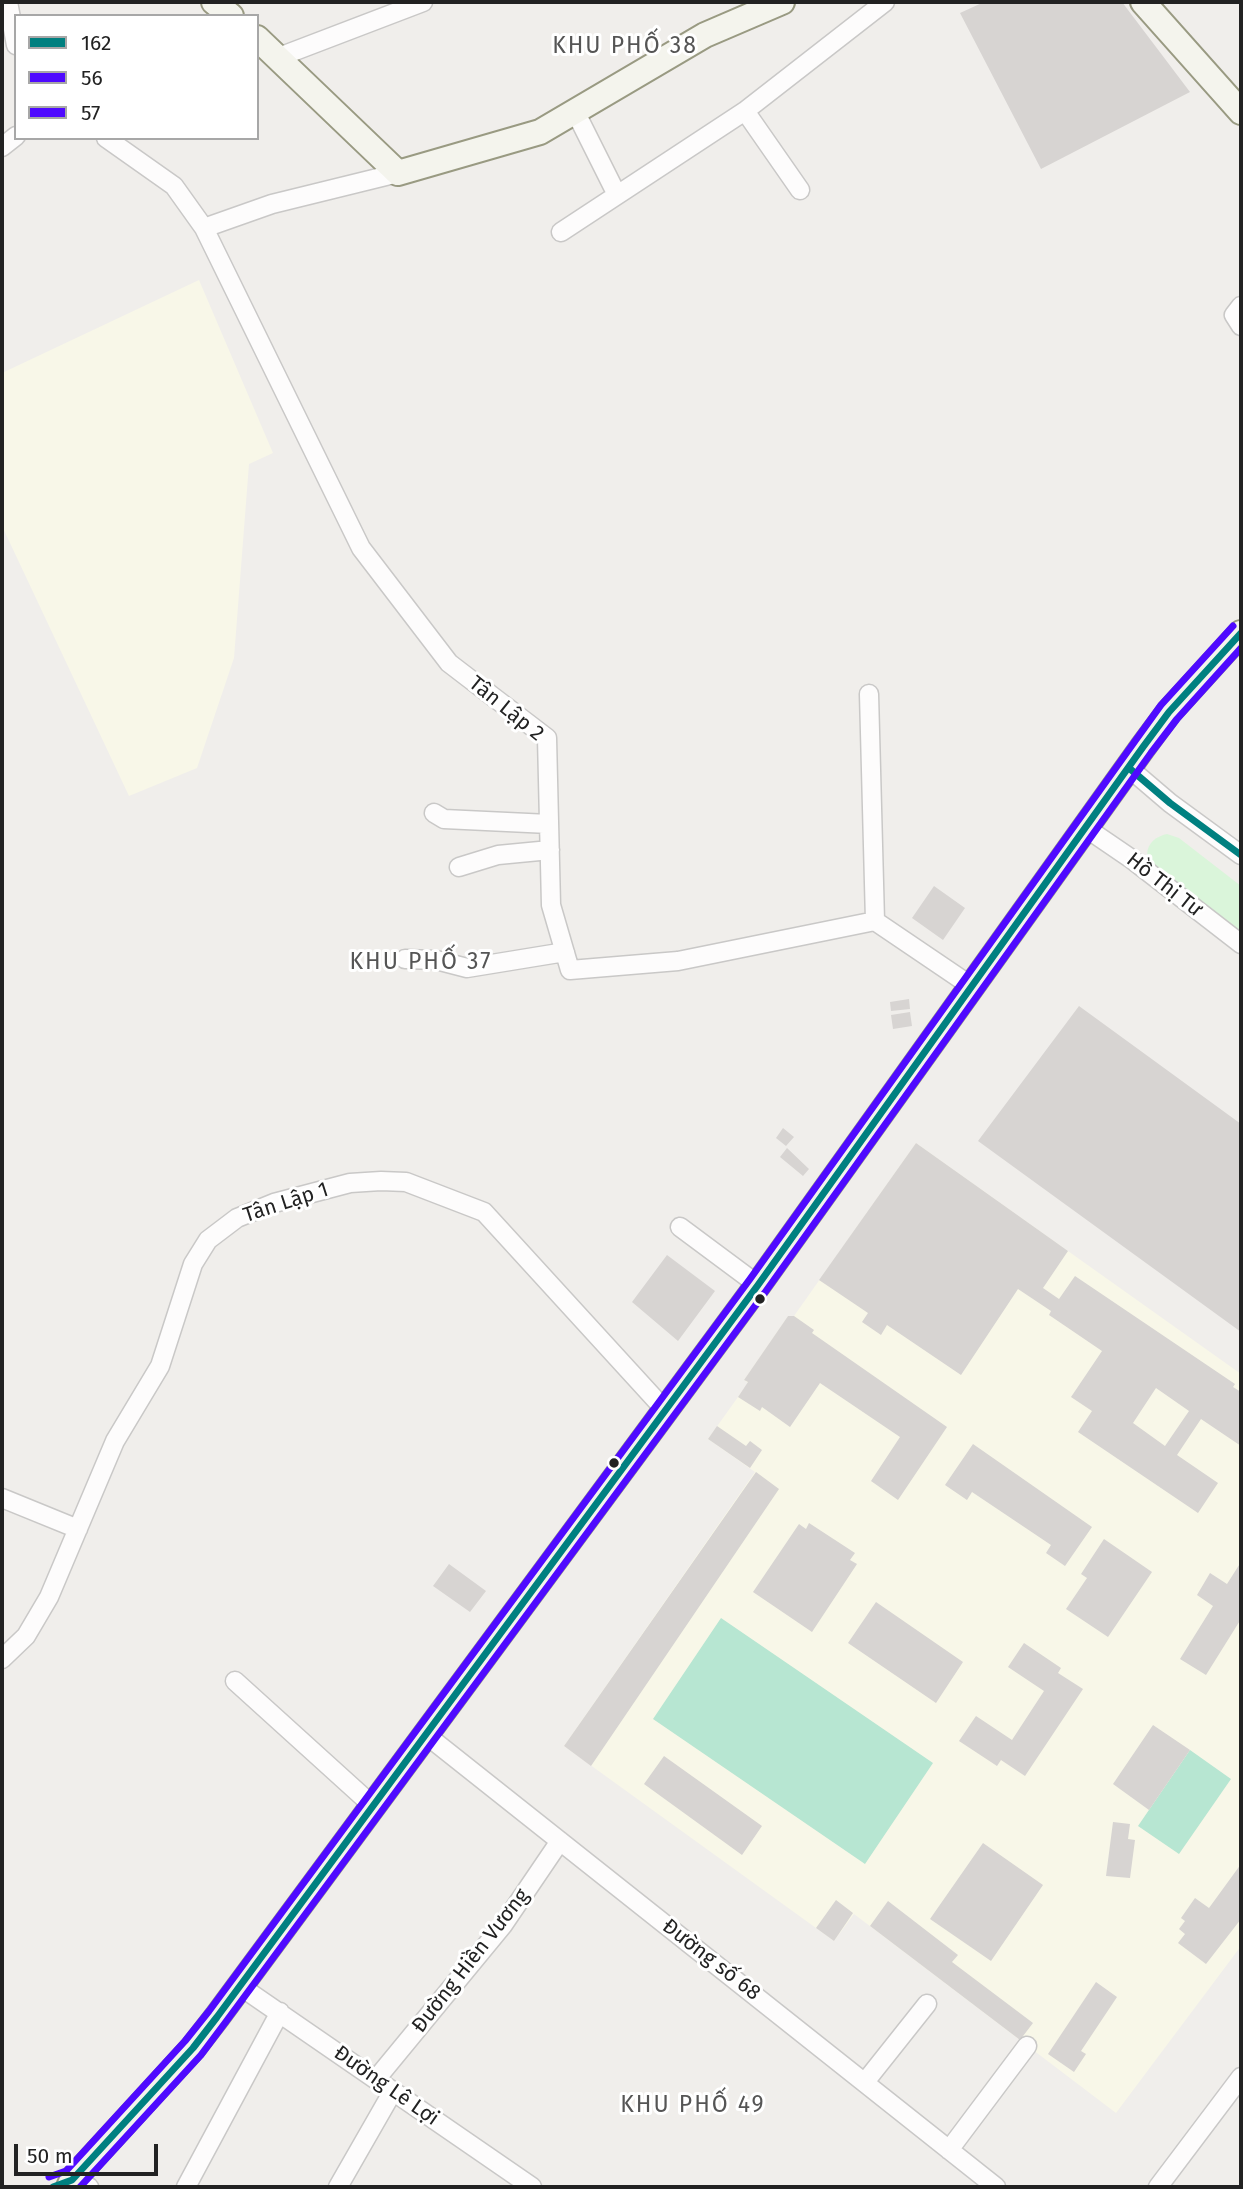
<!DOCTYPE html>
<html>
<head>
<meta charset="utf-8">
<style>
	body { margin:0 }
	#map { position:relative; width:1243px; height:2189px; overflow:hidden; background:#f0eeeb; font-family:"Fira Sans",sans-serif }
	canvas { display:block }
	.frame { position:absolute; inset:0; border:4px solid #222; pointer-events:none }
	.legend { position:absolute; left:14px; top:14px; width:245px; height:126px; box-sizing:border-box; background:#fff; border:2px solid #a7a7a7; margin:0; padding:9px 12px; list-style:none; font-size:21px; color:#222 }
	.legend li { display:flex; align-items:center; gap:14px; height:35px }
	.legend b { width:35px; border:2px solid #a7a7a7 }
	.scale { position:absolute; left:14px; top:2144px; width:144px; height:32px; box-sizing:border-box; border:4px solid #222; border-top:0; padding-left:9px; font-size:21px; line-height:24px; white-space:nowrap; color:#222; -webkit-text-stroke:5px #fff; paint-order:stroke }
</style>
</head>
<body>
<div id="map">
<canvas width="1243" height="2189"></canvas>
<div class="frame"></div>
<ul class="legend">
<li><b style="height:9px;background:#008080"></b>162</li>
<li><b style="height:9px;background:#4f0aff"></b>56</li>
<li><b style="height:9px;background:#4f0aff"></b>57</li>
</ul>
<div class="scale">50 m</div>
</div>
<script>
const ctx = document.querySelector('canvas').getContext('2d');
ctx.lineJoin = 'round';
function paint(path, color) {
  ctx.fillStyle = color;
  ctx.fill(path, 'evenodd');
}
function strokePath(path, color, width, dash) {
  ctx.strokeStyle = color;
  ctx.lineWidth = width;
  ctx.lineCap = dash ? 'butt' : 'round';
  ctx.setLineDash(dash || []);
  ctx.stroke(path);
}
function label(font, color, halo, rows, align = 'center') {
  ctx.font = font + ' "Fira Sans",sans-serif';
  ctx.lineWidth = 6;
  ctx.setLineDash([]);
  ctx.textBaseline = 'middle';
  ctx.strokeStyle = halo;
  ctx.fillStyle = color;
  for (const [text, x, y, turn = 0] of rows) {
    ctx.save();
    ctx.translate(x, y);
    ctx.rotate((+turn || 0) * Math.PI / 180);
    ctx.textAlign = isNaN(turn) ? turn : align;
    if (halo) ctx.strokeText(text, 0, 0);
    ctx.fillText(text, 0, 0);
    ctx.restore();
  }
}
paint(new Path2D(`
	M 199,280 L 273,453 L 249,464 L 234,658 L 197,768 L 129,796 L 2,526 L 2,373 Z
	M 916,1143 L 1241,1374 L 1241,1946 L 1116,2113 L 854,1914 L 834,1941 L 564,1746 L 755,1472 L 708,1439 L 748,1383 L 744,1380 L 788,1316 L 794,1316 Z`), '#f8f7e8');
paint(new Path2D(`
	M 1167,834 L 1179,838 L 1241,886 L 1241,939 L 1150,867 C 1143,851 1149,838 1167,834 Z`), '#daf5da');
paint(new Path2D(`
	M 721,1618 L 933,1763 L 865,1864 L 653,1719 Z
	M 1190,1750 L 1231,1779 L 1179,1854 L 1138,1826 Z`), '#b7e6d2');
paint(new Path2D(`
	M 984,2 L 1122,2 L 1190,92 L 1041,169 L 960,13 Z
	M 934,886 L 965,908 L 943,940 L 912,918 Z
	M 909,999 L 910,1009 L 891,1011 L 890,1002 Z
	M 1079,1006 L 1241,1124 L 1241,1332 L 978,1141 Z
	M 910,1012 L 912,1026 L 893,1029 L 891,1015 Z
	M 783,1128 L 794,1137 L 786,1146 L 776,1138 Z
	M 916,1143 L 1068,1251 L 1043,1288 L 1059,1299 L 1075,1276 L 1235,1384 L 1233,1387 L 1241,1392 L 1241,1446 L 1201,1419 L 1177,1455 L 1218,1483 L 1198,1513 L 1078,1432 L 1092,1411 L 1071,1397 L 1102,1351 L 1049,1315 L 1051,1311 L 1018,1289 L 961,1375 L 887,1325 L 881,1335 L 862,1322 L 868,1313 L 819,1280 ZM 1156,1388 L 1189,1411 L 1165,1446 L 1133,1423 Z
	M 787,1148 L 809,1169 L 803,1176 L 780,1157 Z
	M 667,1255 L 715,1291 L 678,1341 L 632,1302 Z
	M 788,1316 L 794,1316 L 814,1330 L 812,1333 L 947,1427 L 898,1500 L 871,1481 L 900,1437 L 820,1383 L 790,1427 L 762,1407 L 760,1411 L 738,1397 L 748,1382 L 744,1380 Z
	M 717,1426 L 746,1446 L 750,1441 L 762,1450 L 750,1468 L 708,1439 Z
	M 973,1444 L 1092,1527 L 1065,1566 L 1046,1553 L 1051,1545 L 972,1492 L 967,1500 L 945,1485 Z
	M 756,1472 L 779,1489 L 591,1766 L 564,1746 Z
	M 809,1523 L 855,1553 L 850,1560 L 857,1564 L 812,1632 L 753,1592 L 799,1524 L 806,1529 Z
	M 1104,1539 L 1152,1572 L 1108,1637 L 1066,1609 L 1087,1578 L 1081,1574 Z
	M 1241,1562 L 1241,1619 L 1206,1675 L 1180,1659 L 1213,1606 L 1197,1595 L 1210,1573 L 1227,1584 Z
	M 449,1564 L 486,1591 L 470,1612 L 433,1586 Z
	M 876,1602 L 963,1662 L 936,1703 L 848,1643 Z
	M 1024,1643 L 1061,1668 L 1058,1673 L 1083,1689 L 1025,1776 L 1001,1760 L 997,1766 L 959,1741 L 976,1716 L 1012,1740 L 1044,1691 L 1008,1667 Z
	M 1153,1725 L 1190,1750 L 1149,1810 L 1113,1784 Z
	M 664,1756 L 762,1826 L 742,1855 L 644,1784 Z
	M 1113,1822 L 1130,1824 L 1128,1839 L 1135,1840 L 1130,1878 L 1106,1876 Z
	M 983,1843 L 1043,1885 L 991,1961 L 930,1919 Z
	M 1241,1864 L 1241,1919 L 1206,1964 L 1178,1943 L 1185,1934 L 1179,1929 L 1185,1921 L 1181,1918 L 1195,1898 L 1209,1908 Z
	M 836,1900 L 853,1913 L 834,1941 L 816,1928 Z
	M 888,1901 L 958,1955 L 952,1962 L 1033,2023 L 1020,2040 L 870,1926 Z
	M 1096,1982 L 1117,1997 L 1081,2051 L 1086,2054 L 1074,2072 L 1048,2054 Z`), '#d7d4d2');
const street = new Path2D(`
	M 8,2 L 16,45
	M 279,57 L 423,2
	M 575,111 L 617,195
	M 745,111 L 800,190
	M 106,138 L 174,186 L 204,228 L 361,548 L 449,663 L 547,738 L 551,905 L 570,970 L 678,961 L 875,921 L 971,986
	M 2,147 L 16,136
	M 204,228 L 272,204 L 398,173
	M 561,232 L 745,111 L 885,2
	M 1241,306 L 1234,315 L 1241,326
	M 869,694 L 875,921
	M 1129,768 L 1170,803 L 1241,855
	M 434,813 L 444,819 L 549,824
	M 1086,828 L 1130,858 L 1241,944
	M 459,867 L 498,855 L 550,850
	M 405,959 L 436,960 L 467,968 L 565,952
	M 680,1227 L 758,1285
	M 2,1498 L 78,1529
	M 2,1659 L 26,1636 L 49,1597 L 115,1441 L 160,1366 L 193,1264 L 208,1240 L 237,1218 L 274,1203 L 350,1183 L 381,1181 L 406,1182 L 484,1212 L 665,1410
	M 235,1681 L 373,1806
	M 425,1734 L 996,2187
	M 240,1986 L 532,2187
	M 377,2078 L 503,1925 L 560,1841
	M 865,2082 L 927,2004
	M 949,2150 L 1027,2046
	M 72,2180 L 89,2187
	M 186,2187 L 280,2012
	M 338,2187 L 393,2091
	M 1158,2187 L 1241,2077`);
const secondary = new Path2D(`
	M 214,2 L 231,16
	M 1143,2 L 1241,112
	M 257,38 L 398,173 L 540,132 L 705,35 L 782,2
	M 69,2187 L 72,2180 L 193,2048 L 217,2017 L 758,1285 L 1143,747 L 1169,712 L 1241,633`);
strokePath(street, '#c9c8c7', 21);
strokePath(secondary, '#999a82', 28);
strokePath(street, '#fdfcfc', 18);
strokePath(secondary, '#f4f4ed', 24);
strokePath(new Path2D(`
	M 1129,768 L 1170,803 L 1241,855
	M 53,2187 L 72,2180 L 193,2048 L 217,2017 L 758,1285 L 1143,747 L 1169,712 L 1241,633`), '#008080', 7);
strokePath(new Path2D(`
	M 80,2187 L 201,2055 L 225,2023 L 766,1291 L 1151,753 L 1177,719 L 1241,648`), '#4f0aff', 7);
strokePath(new Path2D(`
	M 49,2177 L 66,2171 L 185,2041 L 209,2011 L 750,1279 L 1135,741 L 1161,705 L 1233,626`), '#4f0aff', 7);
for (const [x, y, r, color] of [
	[760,1299,6,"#222"],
	[614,1463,6,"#222"]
]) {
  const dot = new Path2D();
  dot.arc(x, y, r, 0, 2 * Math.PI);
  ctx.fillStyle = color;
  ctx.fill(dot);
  strokePath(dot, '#fff', 2.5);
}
label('21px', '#222', '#fff', [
	["Tân Lập 2",506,709,39],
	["Hồ Thị Tư",1164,885,38],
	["Tân Lập 1",286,1203,-18],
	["Đường số 68",711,1960,38],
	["Đường Hiền Vương",471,1961,-52],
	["Đường Lê Lợi",386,2086,35]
]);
ctx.letterSpacing = '2px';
label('23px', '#555', '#fff', [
	["KHU PHỐ 38",625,47],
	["KHU PHỐ 37",421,963],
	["KHU PHỐ 49",693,2106]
]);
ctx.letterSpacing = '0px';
</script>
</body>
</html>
